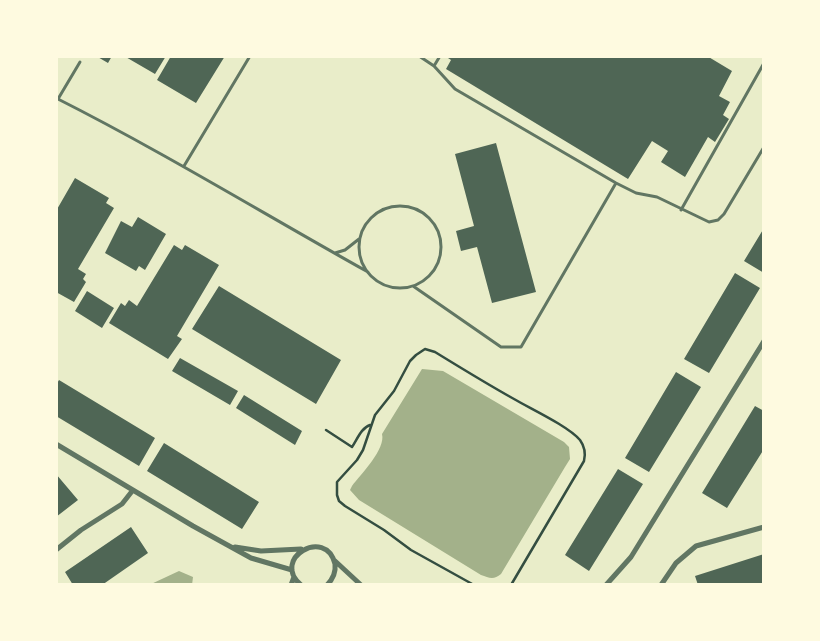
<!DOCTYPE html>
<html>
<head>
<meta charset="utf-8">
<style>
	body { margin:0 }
	#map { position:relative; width:820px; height:641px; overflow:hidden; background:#e9edc9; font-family:Commissioner,sans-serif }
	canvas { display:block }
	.frame { position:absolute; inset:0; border:58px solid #fefae0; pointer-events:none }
</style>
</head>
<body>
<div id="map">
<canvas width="820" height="641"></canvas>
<div class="frame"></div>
</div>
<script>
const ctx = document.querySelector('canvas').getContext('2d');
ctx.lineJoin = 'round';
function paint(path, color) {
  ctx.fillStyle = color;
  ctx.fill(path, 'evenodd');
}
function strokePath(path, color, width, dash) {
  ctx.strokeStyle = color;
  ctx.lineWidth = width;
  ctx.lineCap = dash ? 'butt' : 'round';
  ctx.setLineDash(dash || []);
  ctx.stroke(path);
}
paint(new Path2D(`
	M 422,369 L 443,371 L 564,442 L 569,447 L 570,459 L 565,467 L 501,574 C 494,580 489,578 481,575 L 359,500 L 350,490 L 352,486 C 361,474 386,449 382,434 Z
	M 179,571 L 193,577 L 192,585 L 149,585 Z`), '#a3b18a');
paint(new Path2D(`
	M 96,56 L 112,56 L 108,63 Z
	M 124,56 L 166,56 L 155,74 Z
	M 171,56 L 225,56 L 196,103 L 157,80 Z
	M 445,56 L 707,56 L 732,71 L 719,96 L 730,102 L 723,115 L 729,119 L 715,142 L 708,137 L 685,177 L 661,162 L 668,151 L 652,141 L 628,179 L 446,69 L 451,60 Z
	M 496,143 L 536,292 L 492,303 L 477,247 L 461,251 L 456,231 L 474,226 L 455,154 Z
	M 75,178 L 109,198 L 106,203 L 114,208 L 78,269 L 86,274 L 83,279 L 86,282 L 74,302 L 56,292 L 56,211 Z
	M 138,217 L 166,234 L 145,270 L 139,266 L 136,271 L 105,253 L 121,221 L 132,227 Z
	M 764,228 L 764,273 L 744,261 Z
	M 174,245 L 182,250 L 185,245 L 219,265 L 177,336 L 182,339 L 168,359 L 109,323 L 121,303 L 125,306 L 129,300 L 137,306 Z
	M 735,273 L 760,288 L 709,373 L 684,359 Z
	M 219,286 L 341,360 L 316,404 L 192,329 Z
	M 87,291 L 114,308 L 102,328 L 75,311 Z
	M 180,358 L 238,391 L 230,405 L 172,371 Z
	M 676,372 L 701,387 L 649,472 L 625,458 Z
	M 59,380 L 155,438 L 139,466 L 56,416 L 56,385 Z
	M 244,395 L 302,431 L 295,445 L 236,408 Z
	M 755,406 L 764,411 L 764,449 L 727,508 L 702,493 Z
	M 164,443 L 259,502 L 242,529 L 147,471 Z
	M 618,469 L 643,484 L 589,571 L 565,555 Z
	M 56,474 L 78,500 L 56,517 Z
	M 131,527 L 148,553 L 102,585 L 73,585 L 65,572 Z
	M 764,554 L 764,584 L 698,585 L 695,576 Z`), '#4f6655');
strokePath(new Path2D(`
	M 326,430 L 352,447 C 357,440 361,428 370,425
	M 474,585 L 411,550 L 384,530 L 345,506 L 339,501 L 337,495 L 337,482 L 357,460 L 363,450 L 375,415 L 394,391 L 410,361 L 416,355 L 425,349 L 435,352 C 461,368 487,384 514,399 C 531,409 568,426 580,440 C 585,447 586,453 584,461 L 511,585`), '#344e41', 2.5);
strokePath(new Path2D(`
	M 419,56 L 434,66 L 455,89 L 616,183 L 636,193 L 657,197 L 709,222 L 718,220 L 724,214 L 764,147
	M 434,66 L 440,56
	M 56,98 C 163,152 264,214 368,272
	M 58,99 L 80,62
	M 184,166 L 250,56
	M359 247a41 41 0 1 1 82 0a41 41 0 1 1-82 0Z
	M 681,210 L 764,63
	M 335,253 L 345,250 L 359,239
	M 413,286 L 501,347 L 521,347 L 616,183`), '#617663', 3);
strokePath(new Path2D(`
	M 56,444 L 193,526 L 251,558 L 292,570
	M 235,547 L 261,551 L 301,549
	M 56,550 L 81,530 L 122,504 L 133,490
	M 334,560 L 361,585
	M 291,585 L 294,577
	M 301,585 C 270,559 326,526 335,564 C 336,572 333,579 327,585
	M 606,585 L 631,557 L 764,341
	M 661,585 L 676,563 L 696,546 L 764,527`), '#617663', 5);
</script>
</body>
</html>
